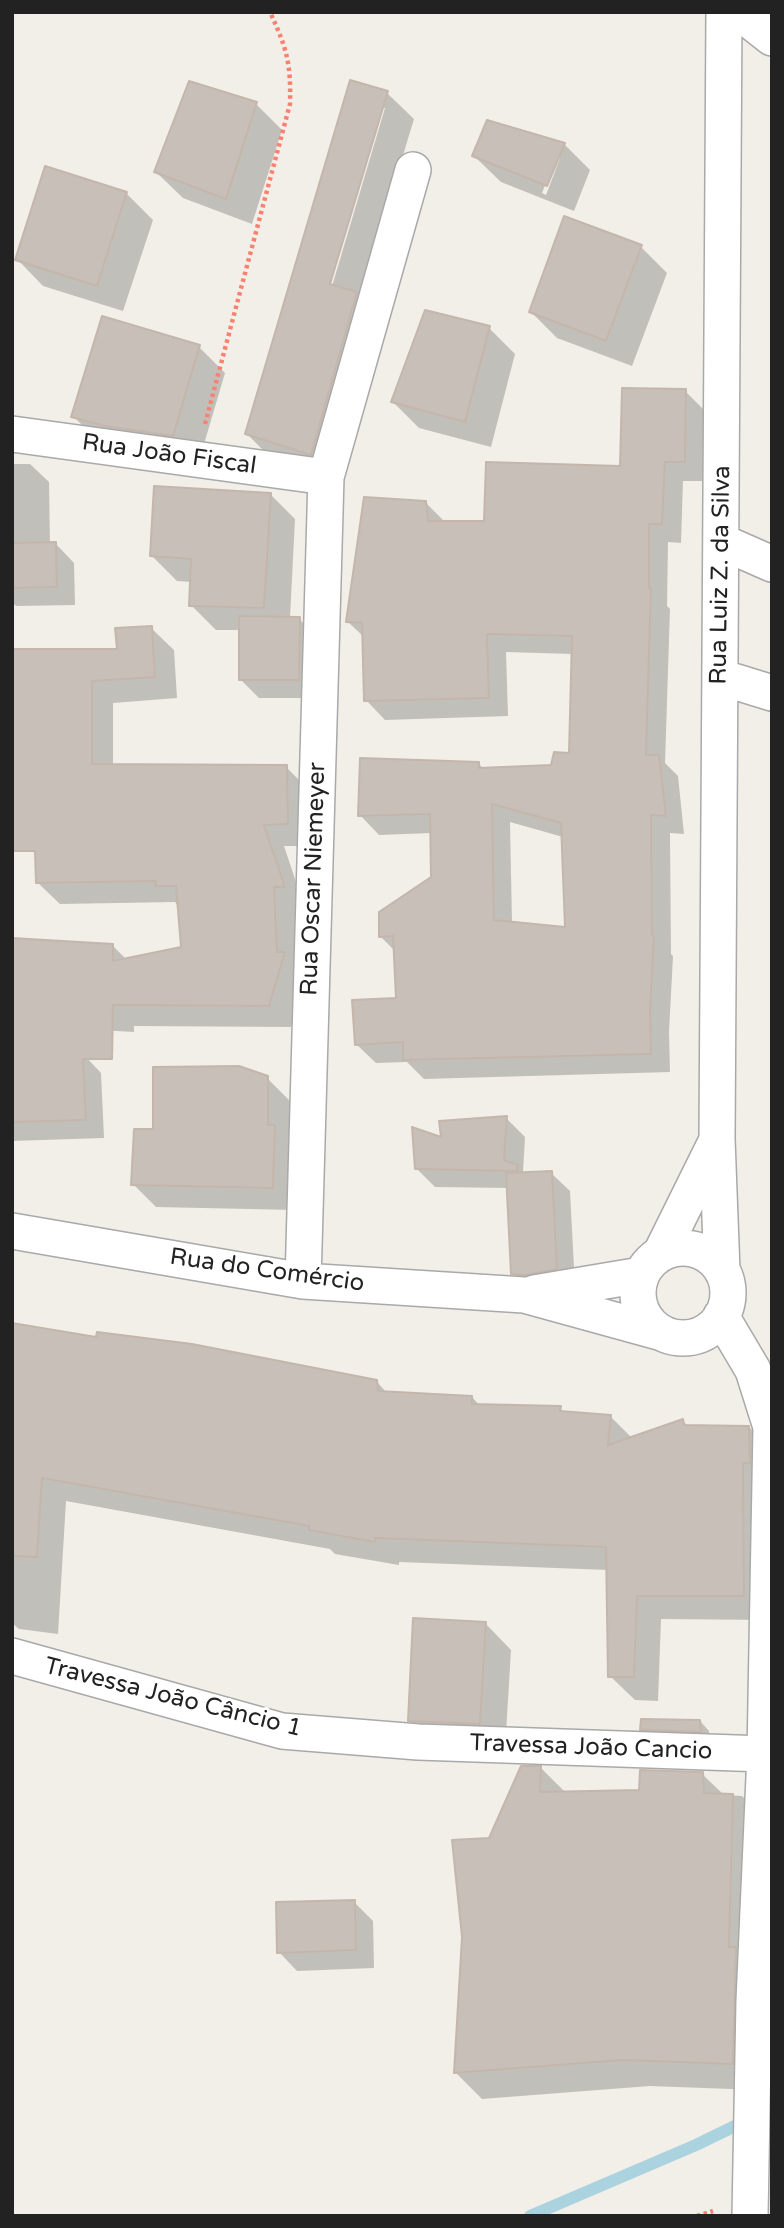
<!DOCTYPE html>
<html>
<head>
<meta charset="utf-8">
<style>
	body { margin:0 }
	#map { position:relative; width:784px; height:2228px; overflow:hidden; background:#f2efe9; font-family:"Varela Round",sans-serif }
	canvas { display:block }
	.frame { position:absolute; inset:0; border:14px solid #222; pointer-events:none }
</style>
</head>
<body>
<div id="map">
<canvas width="784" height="2228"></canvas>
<div class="frame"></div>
</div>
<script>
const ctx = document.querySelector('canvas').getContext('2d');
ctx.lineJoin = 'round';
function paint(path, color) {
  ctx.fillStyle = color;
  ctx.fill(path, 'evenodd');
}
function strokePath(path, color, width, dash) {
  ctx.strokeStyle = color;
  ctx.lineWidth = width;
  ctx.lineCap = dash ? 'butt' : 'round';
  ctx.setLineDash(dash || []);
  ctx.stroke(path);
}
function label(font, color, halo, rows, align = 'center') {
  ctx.font = font + ' "Varela Round",sans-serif';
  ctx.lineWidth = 6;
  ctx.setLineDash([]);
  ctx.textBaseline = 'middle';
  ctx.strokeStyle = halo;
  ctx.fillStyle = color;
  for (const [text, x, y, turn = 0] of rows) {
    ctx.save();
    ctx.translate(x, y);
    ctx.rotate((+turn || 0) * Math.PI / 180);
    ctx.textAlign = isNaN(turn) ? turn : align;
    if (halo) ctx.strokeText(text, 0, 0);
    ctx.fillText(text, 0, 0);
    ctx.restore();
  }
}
paint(new Path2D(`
	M 351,82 L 387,93 L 414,119 L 360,297 L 338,480 L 273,460 L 247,434 ZM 382,108 L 385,108 L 330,293 L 326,292 Z
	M 256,104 L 282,130 L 252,224 L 183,198 L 156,172 Z
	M 564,144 L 590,170 L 574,211 L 501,182 L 474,156 ZM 556,158 L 560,158 L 546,195 L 542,193 Z
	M 46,168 L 127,194 L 153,220 L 123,311 L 43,286 L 17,259 Z
	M 641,247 L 667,273 L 632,366 L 557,338 L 531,312 Z
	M 489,328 L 515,354 L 491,447 L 419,428 L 393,402 Z
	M 199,347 L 225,373 L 199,461 L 99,442 L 73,416 Z
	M 685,391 L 704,410 L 704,481 L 683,481 L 681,543 L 668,542 L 667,606 L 670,609 L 665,763 L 678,776 L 684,834 L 670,833 L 671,954 L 673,956 L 669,1032 L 670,1072 L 424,1079 L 407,1062 L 376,1063 L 356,1044 L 398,1000 L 396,952 L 381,937 L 433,878 L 432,833 L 379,835 L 360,815 L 479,764 L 484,769 L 553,767 L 570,754 L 573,654 L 506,652 L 508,716 L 385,720 L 366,700 L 364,637 L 348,622 L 426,503 L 446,523 L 486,522 L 622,468 ZM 510,822 L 563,837 L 567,929 L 512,923 Z
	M 12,464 L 30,464 L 49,482 L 50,544 L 56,544 L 74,563 L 75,605 L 16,606 L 12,602 Z
	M 270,494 L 295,519 L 290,618 L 299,619 L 318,637 L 317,698 L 259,698 L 240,679 L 241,630 L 216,630 L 191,605 L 192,582 L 177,581 L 152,556 Z
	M 151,628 L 174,650 L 177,698 L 113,703 L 113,766 L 286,767 L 308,789 L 309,846 L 284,846 L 305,909 L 296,909 L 298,968 L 306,976 L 291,1027 L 134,1026 L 134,1032 L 12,1025 L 112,945 L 127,960 L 183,948 L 180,908 L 175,902 L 60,904 L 37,882 L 37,841 L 12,651 L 118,650 Z
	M 83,1054 L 101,1073 L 104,1138 L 12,1141 L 12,1060 Z
	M 267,1078 L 290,1101 L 296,1210 L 156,1207 L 133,1184 L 155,1130 Z
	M 506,1118 L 525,1137 L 523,1172 L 525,1174 L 551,1173 L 570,1191 L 575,1287 L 532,1292 L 513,1273 L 509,1188 L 435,1187 L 416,1168 L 443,1140 Z
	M 12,1325 L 377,1382 L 387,1393 L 472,1397 L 480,1406 L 560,1408 L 565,1413 L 610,1416 L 633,1439 L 683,1421 L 689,1427 L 749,1427 L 772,1450 L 772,1620 L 661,1619 L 658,1701 L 635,1700 L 610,1676 L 608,1570 L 399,1562 L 399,1565 L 335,1554 L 330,1549 L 66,1501 L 58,1634 L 19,1629 L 12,1623 Z
	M 485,1623 L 511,1650 L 505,1750 L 436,1747 L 409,1720 Z
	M 700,1721 L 709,1731 L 710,1740 L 652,1738 L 642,1729 Z
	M 541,1768 L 566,1793 L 641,1792 L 702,1774 L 724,1795 L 742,1796 L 769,1822 L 758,2090 L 650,2086 L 482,2099 L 456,2073 L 490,1839 Z
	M 354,1902 L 373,1921 L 374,1968 L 297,1971 L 279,1952 Z`), '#0003');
strokePath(new Path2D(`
	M 530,2216 L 696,2145 L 772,2108`), '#aad3df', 12);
const building = new Path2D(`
	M 350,80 L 388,91 L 330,284 L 357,292 L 311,455 L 245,434 Z
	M 189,81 L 257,102 L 226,199 L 154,172 Z
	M 487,120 L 565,143 L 547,186 L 472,156 Z
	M 45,166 L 127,192 L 97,286 L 15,260 Z
	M 564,216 L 642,245 L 606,341 L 529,312 Z
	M 425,310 L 490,326 L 465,422 L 391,402 Z
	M 102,316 L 200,345 L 173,436 L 105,426 L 71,417 Z
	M 622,388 L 686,389 L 685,462 L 665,462 L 662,524 L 649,524 L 649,588 L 651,588 L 646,755 L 659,755 L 666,816 L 651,815 L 652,935 L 654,936 L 650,1011 L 651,1054 L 403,1060 L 403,1042 L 355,1045 L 352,1000 L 396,998 L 393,936 L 379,937 L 379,912 L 431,877 L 430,814 L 358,816 L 360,758 L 479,762 L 479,768 L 551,765 L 554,752 L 569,753 L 572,636 L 487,634 L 489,698 L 364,701 L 362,623 L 346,622 L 364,497 L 426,501 L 428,521 L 484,521 L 486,462 L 620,466 ZM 492,804 L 561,823 L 565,927 L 494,920 Z
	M 154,486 L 271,493 L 264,608 L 189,606 L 191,559 L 150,556 Z
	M 56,542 L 57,587 L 12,588 L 12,543 Z
	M 239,616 L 300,617 L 299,680 L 239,680 Z
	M 152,626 L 155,677 L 92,681 L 92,764 L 287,765 L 288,824 L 264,825 L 285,887 L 274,887 L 277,952 L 285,952 L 269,1006 L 113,1005 L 112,1059 L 83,1059 L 86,1120 L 12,1122 L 12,938 L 113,944 L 113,961 L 181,947 L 176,886 L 155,886 L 156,881 L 36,883 L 35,851 L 12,851 L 12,649 L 117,649 L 115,628 Z
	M 239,1066 L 268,1076 L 268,1125 L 275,1125 L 273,1188 L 131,1185 L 134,1129 L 153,1129 L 153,1067 Z
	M 507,1116 L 504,1160 L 518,1165 L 517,1171 L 415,1169 L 412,1127 L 441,1137 L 439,1121 Z
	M 552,1171 L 557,1269 L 526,1275 L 511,1274 L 506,1173 Z
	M 12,1323 L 96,1337 L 97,1332 L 192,1344 L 377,1380 L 378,1391 L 472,1396 L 472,1404 L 561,1406 L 560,1411 L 611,1415 L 608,1445 L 683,1419 L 684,1425 L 749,1426 L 750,1463 L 743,1463 L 744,1596 L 637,1596 L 634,1677 L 608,1677 L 606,1547 L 375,1538 L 375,1542 L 309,1530 L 309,1526 L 42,1478 L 37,1557 L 12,1556 Z
	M 413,1618 L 486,1622 L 480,1724 L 408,1721 Z
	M 641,1719 L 700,1720 L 701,1732 L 640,1730 Z
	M 521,1766 L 541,1766 L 540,1792 L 639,1790 L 640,1770 L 703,1772 L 704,1793 L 733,1794 L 729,1947 L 736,1947 L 733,2064 L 623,2060 L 454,2073 L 462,1937 L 452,1840 L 489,1838 Z
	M 355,1900 L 356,1950 L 277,1953 L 276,1902 Z`);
paint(building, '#c7bfb8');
strokePath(building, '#c4b6ab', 2);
const street = new Path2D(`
	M 739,12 L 772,38
	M 12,434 L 326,477
	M 722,542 L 772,564
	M 720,677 L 772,693
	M 12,1231 L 303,1281 L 524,1295 L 662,1333
	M638 1293a45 45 0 1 1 90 0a45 45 0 1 1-90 0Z
	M 661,1253 L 716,1142
	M 722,1271 L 717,1139 L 724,12
	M 303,1281 L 326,477 L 413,170
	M 534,1293 L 641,1275
	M 721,1316 L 753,1370 L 771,1427 L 765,1754 L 754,2001 L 750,2216
	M 12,1656 L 282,1731 L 418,1742 L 765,1754`);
strokePath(street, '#a9a9a9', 38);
strokePath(new Path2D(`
	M 205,424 L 290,104 C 291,63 287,49 270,12
	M 697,2216 L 713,2211`), '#fa8072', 4.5, [3.5, 3.5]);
strokePath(street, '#fff', 35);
label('24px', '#222', '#fff', [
	["Rua João Fiscal",169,455,8],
	["Rua Luiz Z. da Silva",721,575,-89],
	["Rua Oscar Niemeyer",314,879,-88],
	["Rua do Comércio",267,1271,8],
	["Travessa João Câncio 1",173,1698,14],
	["Travessa João Cancio",591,1748,2]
]);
</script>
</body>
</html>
